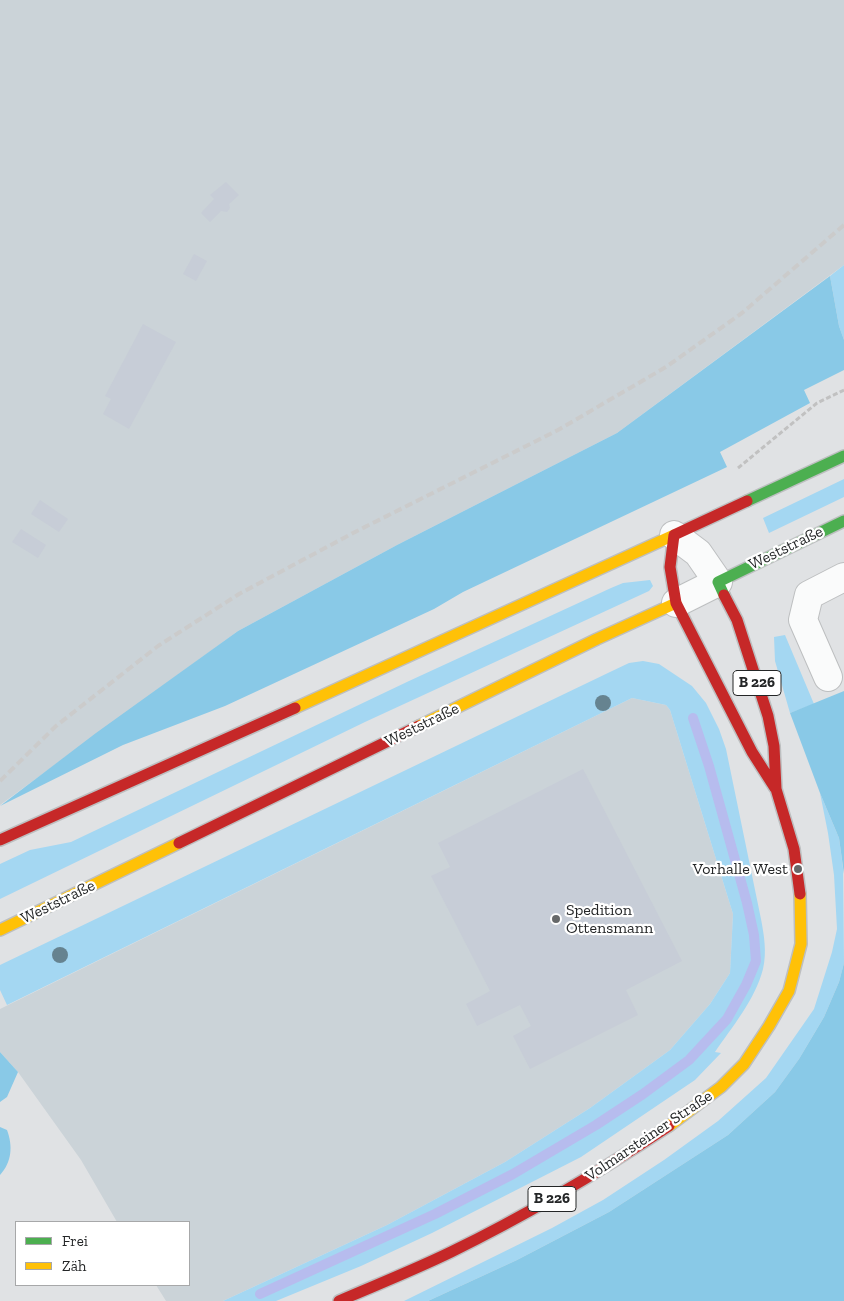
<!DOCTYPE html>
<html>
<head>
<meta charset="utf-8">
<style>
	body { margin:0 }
	#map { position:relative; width:844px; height:1301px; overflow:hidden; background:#e0e2e4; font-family:"Zilla Slab",serif }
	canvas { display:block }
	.legend { position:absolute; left:15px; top:1221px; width:175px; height:65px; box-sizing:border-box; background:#fff; border:1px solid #a7a8a9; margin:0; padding:6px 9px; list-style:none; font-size:15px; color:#242627 }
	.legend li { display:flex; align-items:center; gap:10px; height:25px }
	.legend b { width:25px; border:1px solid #a7a8a9 }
</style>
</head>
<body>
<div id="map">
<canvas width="844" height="1301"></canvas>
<ul class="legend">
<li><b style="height:6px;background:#4caf50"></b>Frei</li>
<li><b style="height:6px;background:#ffc107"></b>Zäh</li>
</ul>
</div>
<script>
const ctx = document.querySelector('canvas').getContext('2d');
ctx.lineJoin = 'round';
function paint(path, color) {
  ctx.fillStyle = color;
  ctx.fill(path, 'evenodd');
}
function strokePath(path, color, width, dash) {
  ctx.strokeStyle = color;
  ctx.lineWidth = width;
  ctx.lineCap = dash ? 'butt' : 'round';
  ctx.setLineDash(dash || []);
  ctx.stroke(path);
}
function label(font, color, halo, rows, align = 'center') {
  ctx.font = font + ' "Zilla Slab",serif';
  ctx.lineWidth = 4.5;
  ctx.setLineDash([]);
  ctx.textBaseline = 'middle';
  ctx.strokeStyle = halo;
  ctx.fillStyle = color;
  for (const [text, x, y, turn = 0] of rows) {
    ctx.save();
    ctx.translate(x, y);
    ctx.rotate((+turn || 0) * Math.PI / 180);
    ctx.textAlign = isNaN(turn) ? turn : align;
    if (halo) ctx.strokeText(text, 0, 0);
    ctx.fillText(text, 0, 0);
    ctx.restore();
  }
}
paint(new Path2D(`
	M 0,0 L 844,0 L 844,265 L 617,433 L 397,545 L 238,631 L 0,805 Z
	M 632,698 L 666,705 L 670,710 L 733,914 L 730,973 L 710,1004 L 670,1050 L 590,1108 L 505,1162 L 387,1225 L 223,1301 L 166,1301 L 156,1285 L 189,1285 L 189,1222 L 117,1222 L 81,1160 L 18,1072 L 0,1052 L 0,1009 Z`), '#cbd3d8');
paint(new Path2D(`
	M 844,265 L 844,340 L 839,326 L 830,276 Z
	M 844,479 L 844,497 L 769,533 L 763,518 Z
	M 650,580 L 653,586 L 649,591 L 365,722 L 0,899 L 0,864 L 30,850 L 71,842 L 409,681 L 611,588 L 623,583 Z
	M 785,635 L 814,704 L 790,713 L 775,661 L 774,637 Z
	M 643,661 L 659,664 L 692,686 L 706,703 L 719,729 L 726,749 L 761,919 C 764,935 767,952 763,969 C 755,1000 732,1027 715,1052 L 721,1053 L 695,1080 L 581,1157 L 432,1233 L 361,1266 L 276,1301 L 223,1301 L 387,1225 L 505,1162 L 590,1108 L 670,1050 L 710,1004 L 730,973 L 733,914 L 670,710 L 666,705 L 632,698 L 7,1005 L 0,990 L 0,965 L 610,672 L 629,663 Z
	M 820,793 L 839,838 L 843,868 L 844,963 L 839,982 L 824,1017 L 799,1059 L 775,1092 L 728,1135 L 609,1212 L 517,1260 L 428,1301 L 404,1301 L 552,1228 L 603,1200 L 664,1160 L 718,1121 L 766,1078 L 814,1009 L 832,952 L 837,929 L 834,875 L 828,833 Z`), '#a4d7f2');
paint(new Path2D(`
	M 830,276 L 839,326 L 844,340 L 844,370 L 804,390 L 810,403 L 720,452 L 727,467 L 463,592 L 434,609 L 225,706 L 123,745 L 0,806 L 96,733 L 238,631 L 397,545 L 617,433 Z
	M 844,691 L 844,874 L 839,838 L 820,793 L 790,713 Z
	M 844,963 L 844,1301 L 428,1301 L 517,1260 L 609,1212 L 728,1135 L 775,1092 L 799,1059 L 824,1017 L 839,982 Z
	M 0,1052 L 18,1072 L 7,1097 L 0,1102 Z
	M 0,1127 L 7,1130 C 13,1146 12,1162 0,1175 Z`), '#89c9e7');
strokePath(new Path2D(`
	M 260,1294 L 435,1214 L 513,1174 L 596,1125 L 643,1094 L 689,1060 L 727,1019 L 746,985 L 756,961 L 754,935 L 747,903 L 709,766 L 693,718`), '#b7bcee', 10);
paint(new Path2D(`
	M 226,182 L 239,195 L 229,204 L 230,208 L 227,212 L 221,211 L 210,222 L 201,213 L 214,199 L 210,195 Z
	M 194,254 L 207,261 L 196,281 L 183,274 Z
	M 143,324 L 176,342 L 129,429 L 103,414 L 111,399 L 105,396 Z
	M 40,500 L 68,519 L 59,532 L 31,514 Z
	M 21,529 L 46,545 L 38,558 L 12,542 Z
	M 583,769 L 682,961 L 626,990 L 638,1015 L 530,1069 L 513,1036 L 531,1026 L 520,1005 L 477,1026 L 466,1004 L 490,991 L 431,876 L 450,867 L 438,843 Z`), '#c7cdd7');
const street = new Path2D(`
	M 674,535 L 698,553 L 718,582 L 676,603
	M 828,677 L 803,620 L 809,595 L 844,577`);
const fast = new Path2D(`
	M 747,501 L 844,456
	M 724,595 L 718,582 L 844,521`);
const slow = new Path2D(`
	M 295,708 L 674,535
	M 419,726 L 597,639 L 676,603
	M 0,930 L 179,843
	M 669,1126 L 721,1087 L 744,1064 L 769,1026 L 789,991 L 801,944 L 800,894`);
const jam = new Path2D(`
	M 747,501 L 674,535 L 670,567 L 676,603 L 752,752 L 775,788
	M 724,595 L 737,620 L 768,716 L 774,746 L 776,789 L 794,849 L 800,894
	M 0,840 L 295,708
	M 179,843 L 419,726
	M 339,1301 C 376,1285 414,1270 451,1252 C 527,1215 599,1172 669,1126`);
strokePath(street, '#bdbfc0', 30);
strokePath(fast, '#bdbfc0', 14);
strokePath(slow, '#bdbfc0', 14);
strokePath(jam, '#bdbfc0', 14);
strokePath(new Path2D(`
	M 738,468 L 817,403 L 844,390`), '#c1c1c1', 3, [5, 2.5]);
strokePath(street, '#fafbfb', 28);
strokePath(fast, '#4caf50', 11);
strokePath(slow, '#ffc107', 11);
strokePath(jam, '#c62828', 11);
strokePath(new Path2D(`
	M 0,781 L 56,726 L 158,646 L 239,594 L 355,532 L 558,430 L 666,367 L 742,313 L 844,225`), '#cbcbcb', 4, [8, 4]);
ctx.fillStyle = '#668390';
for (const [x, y] of [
	[603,703],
	[60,955]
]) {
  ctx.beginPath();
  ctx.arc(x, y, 8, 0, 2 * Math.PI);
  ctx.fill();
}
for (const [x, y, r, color] of [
	[798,869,5,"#666869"],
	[556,919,5,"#666869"]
]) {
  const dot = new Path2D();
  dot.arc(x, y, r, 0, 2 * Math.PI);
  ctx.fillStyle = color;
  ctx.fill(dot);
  strokePath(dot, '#fff', 2);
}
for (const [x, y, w] of [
	[757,683,48],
	[552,1199,48]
]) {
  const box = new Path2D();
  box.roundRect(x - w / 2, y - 12.5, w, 25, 4);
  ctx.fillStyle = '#fff';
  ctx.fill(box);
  strokePath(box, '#242627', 1);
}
label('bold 15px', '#242627', null, [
	["B 226",757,683],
	["B 226",552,1199]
]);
label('16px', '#242627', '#fff', [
	["Weststraße",786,548,-26],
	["Weststraße",422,725,-26],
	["Weststraße",58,902,-26],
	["Volmarsteiner Straße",649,1136,-34]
]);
label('16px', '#242627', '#fff', [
	["Vorhalle West",788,869],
	["Spedition",566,910,"left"],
	["Ottensmann",566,928,"left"]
], 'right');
</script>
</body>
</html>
